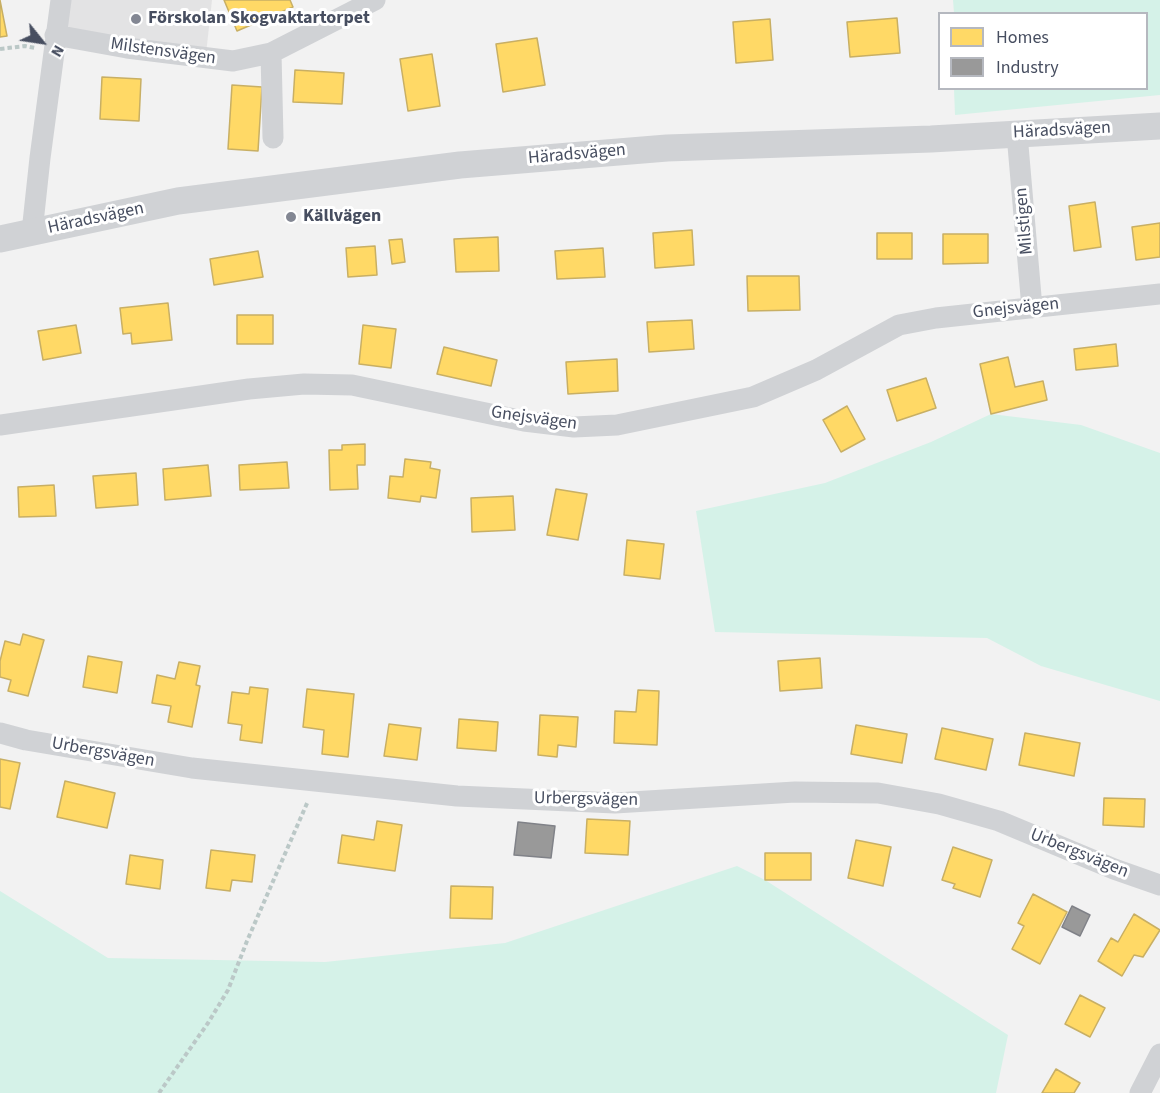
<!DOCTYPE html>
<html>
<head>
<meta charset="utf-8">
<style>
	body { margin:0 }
	#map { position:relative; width:1160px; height:1093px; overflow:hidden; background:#f2f2f2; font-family:"Source Sans 3",sans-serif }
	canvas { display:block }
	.legend { position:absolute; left:938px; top:12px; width:210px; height:78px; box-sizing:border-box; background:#fff; border:2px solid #b5b8bf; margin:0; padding:8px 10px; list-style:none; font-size:18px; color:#474e60 }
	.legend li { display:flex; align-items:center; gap:12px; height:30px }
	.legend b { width:30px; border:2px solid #b5b8bf }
	.north { position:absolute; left:12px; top:12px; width:60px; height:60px; -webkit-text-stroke:4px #fff; paint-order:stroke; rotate:120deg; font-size:16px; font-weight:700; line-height:24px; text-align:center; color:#474e60 }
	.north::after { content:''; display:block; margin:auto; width:21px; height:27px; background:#474e60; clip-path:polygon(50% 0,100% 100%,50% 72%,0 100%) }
</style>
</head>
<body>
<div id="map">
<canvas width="1160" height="1093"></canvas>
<ul class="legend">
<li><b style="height:16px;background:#ffd966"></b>Homes</li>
<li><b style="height:16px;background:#999"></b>Industry</li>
</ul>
<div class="north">N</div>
</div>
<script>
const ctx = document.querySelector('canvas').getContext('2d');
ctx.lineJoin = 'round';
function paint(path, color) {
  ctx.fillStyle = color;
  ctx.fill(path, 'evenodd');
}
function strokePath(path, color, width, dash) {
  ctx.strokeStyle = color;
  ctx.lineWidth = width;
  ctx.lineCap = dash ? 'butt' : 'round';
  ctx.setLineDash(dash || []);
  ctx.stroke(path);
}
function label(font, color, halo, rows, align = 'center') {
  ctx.font = font + ' "Source Sans 3",sans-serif';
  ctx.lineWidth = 6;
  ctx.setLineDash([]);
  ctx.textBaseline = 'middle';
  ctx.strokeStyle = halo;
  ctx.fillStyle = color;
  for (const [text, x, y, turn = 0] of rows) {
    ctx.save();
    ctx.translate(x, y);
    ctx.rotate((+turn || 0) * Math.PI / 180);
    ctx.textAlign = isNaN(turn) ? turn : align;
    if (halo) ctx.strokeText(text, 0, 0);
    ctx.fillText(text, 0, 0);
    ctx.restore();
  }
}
paint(new Path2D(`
	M 66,0 L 212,0 L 206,54 L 58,37 Z`), '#e3e3e4');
paint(new Path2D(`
	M 953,0 L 1160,0 L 1160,95 L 955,115 L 954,89 L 1146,88 L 1146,14 L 954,13 Z
	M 991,414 L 1081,425 L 1160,453 L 1160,701 L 1041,666 L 987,638 L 715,632 L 696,511 L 825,483 L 931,442 Z
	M 737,866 L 765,880 L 1008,1035 L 996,1093 L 0,1093 L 0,891 L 108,958 L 325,962 L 505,943 Z`), '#d5f2e8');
const homes = new Path2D(`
	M 0,0 L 7,36 L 0,37 Z
	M 224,0 L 290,0 L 293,7 L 237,31 Z
	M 897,18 L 900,53 L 850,57 L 847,22 Z
	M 770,19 L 773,60 L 736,63 L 733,22 Z
	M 537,38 L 545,85 L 503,92 L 496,44 Z
	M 432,54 L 440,106 L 408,111 L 400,59 Z
	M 295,70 L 344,73 L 342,104 L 293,102 Z
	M 102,77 L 141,79 L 139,121 L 100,119 Z
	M 232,85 L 262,87 L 258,151 L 228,149 Z
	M 1095,202 L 1101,247 L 1074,251 L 1069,206 Z
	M 1160,223 L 1160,257 L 1136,260 L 1132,227 Z
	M 692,230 L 694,265 L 655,268 L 653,233 Z
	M 877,233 L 912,233 L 912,259 L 877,259 Z
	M 943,234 L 988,234 L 988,263 L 943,264 Z
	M 498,237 L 499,271 L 456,272 L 454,239 Z
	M 402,239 L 405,262 L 392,264 L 389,240 Z
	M 375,246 L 377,275 L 348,277 L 346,248 Z
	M 603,248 L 605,277 L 557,279 L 555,251 Z
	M 258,251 L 263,277 L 214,285 L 210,259 Z
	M 747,276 L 799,276 L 800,310 L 748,311 Z
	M 168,303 L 172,340 L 132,344 L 131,333 L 123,334 L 120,308 Z
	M 237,315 L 273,315 L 273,344 L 237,344 Z
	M 692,320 L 694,349 L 649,352 L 647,322 Z
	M 76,325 L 81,353 L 43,360 L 38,331 Z
	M 363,325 L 396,329 L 391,368 L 359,364 Z
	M 1116,344 L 1118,366 L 1076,370 L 1074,349 Z
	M 444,347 L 497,360 L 491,386 L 437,374 Z
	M 1008,357 L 1015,387 L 1043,381 L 1047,400 L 991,414 L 980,364 Z
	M 617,359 L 618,391 L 568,394 L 566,362 Z
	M 926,378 L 936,408 L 897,421 L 887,390 Z
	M 847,406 L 865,439 L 841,452 L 823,420 Z
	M 365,444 L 365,465 L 357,465 L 358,489 L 330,490 L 329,450 L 342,450 L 342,445 Z
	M 405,459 L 431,462 L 430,468 L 440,470 L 436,498 L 421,496 L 420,502 L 388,498 L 390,476 L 403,477 Z
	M 287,462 L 289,488 L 240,490 L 239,465 Z
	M 208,465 L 211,496 L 165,500 L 163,469 Z
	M 136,473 L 138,505 L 96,508 L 93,476 Z
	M 54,485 L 56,516 L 19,517 L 18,487 Z
	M 556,489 L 587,494 L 578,540 L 547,535 Z
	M 513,496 L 515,530 L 472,532 L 471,498 Z
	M 627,540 L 664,544 L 660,579 L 624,575 Z
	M 23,634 L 44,640 L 28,696 L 8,691 L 11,680 L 0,677 L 0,661 L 5,641 L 20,645 Z
	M 88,656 L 122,662 L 117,693 L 83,687 Z
	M 820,658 L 822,688 L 780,691 L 778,661 Z
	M 179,662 L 200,666 L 196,685 L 200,686 L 192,727 L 168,722 L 171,706 L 152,703 L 157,675 L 175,679 Z
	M 250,687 L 268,689 L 262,743 L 240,740 L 242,725 L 228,723 L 232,692 L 249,694 Z
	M 307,689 L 354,694 L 348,757 L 322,754 L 324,730 L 303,727 Z
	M 638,690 L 659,691 L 657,745 L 614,743 L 615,711 L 636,712 Z
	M 540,715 L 578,717 L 576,747 L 558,745 L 557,757 L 538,755 Z
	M 459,719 L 498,722 L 496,751 L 457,748 Z
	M 389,724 L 421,728 L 417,760 L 384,756 Z
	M 856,725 L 907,734 L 902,763 L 851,754 Z
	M 942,728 L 993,739 L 986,770 L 935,759 Z
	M 1025,733 L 1080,743 L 1074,776 L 1019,765 Z
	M 0,759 L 20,763 L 10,809 L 0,807 Z
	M 65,781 L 115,793 L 107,828 L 57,817 Z
	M 1104,798 L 1145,799 L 1144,827 L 1103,825 Z
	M 587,819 L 630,821 L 628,855 L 585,853 Z
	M 377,821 L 402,825 L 395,871 L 338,863 L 342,835 L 374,840 Z
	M 856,840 L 891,847 L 883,886 L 848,878 Z
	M 953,847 L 992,860 L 980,897 L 953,888 L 955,884 L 942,880 Z
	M 211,850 L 255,855 L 252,882 L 232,880 L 230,891 L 206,888 Z
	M 765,853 L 811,853 L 811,880 L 765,880 Z
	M 130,855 L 163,860 L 160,889 L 126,884 Z
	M 451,886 L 493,887 L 492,919 L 450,918 Z
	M 1033,894 L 1067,912 L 1040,964 L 1012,949 L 1024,926 L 1018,923 Z
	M 1134,914 L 1160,930 L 1143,957 L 1134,955 L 1122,976 L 1098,961 L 1111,938 L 1118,942 Z
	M 1080,995 L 1105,1008 L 1090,1037 L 1065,1024 Z
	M 1056,1069 L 1080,1083 L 1074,1093 L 1042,1093 Z`);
paint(homes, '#ffd966');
strokePath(homes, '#c8af64', 1.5);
const industry = new Path2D(`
	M 518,822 L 555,826 L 551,858 L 514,855 Z
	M 1072,906 L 1090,915 L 1080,936 L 1062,927 Z`);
paint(industry, '#999');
strokePath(industry, '#808288', 1.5);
strokePath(new Path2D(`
	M 0,49 L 25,46 L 35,48
	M 159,1093 L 208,1023 L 228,990 L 247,941 L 308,801`), '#bbc8c7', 4, [4.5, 3]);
strokePath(new Path2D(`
	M 55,35 L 127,48 L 233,61 L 271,53 L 375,0
	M 271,53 L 273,138
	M 1017,134 L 1032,308
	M 32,232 L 40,158 L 61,0
	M 0,425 L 249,389 L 304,384 L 352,385 L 524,421 L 574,427 L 617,425 L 753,397 L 816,370 L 899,325 L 936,318 L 1160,294
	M 0,733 L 26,740 L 192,768 L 457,796 L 615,803 L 795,792 L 878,793 L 939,804 L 999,821 L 1114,869 L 1160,885
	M 1140,1093 L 1160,1054`), '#d0d2d5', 21);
strokePath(new Path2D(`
	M 0,239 L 178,201 L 460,165 L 667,148 L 931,139 L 1160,126`), '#d0d2d5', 27);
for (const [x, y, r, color] of [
	[136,19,6,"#838793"],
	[291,217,6,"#838793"]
]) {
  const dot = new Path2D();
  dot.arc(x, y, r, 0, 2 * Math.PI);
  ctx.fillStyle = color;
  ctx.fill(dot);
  strokePath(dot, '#fff', 2);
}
label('bold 18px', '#474e60', '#fff', [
	["Förskolan Skogvaktartorpet",148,19],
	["Källvägen",303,217]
], 'left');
label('18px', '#474e60', '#fff', [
	["Milstensvägen",163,52,8],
	["Häradsvägen",1062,131,-3],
	["Häradsvägen",577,155,-5],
	["Häradsvägen",96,219,-12],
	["Milstigen",1025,221,-95],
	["Gnejsvägen",1016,309,-6],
	["Gnejsvägen",534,419,8],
	["Urbergsvägen",103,753,10],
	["Urbergsvägen",586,800,1],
	["Urbergsvägen",1079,854,22]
]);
</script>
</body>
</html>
